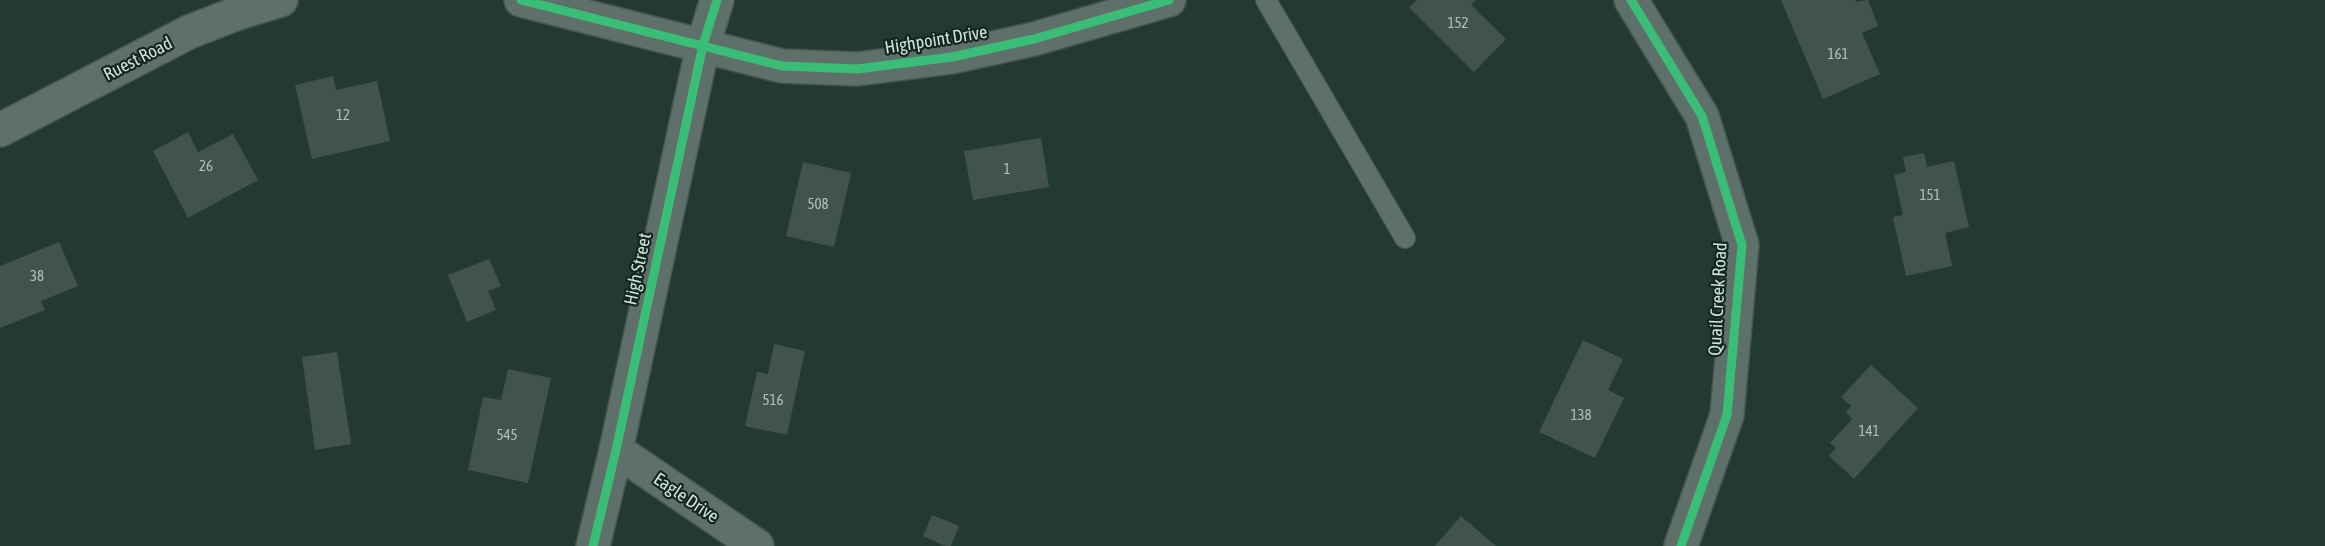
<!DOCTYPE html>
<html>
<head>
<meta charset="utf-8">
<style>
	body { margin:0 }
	canvas { display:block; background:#233a32 }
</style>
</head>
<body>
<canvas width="2325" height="546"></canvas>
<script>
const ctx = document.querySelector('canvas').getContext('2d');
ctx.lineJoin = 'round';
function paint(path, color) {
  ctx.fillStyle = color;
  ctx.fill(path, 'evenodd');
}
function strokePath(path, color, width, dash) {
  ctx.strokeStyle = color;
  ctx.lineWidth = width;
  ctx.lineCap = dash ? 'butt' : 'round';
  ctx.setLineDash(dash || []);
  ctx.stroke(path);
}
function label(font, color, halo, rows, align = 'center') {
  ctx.font = font + ' "Asap Condensed",sans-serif';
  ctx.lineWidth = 4.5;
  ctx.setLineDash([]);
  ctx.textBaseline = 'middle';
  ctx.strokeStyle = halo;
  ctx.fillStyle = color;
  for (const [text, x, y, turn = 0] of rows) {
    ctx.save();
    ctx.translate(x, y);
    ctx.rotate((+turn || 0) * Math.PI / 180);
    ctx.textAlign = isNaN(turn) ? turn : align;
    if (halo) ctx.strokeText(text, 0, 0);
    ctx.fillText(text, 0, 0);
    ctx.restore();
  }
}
paint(new Path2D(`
	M 1417,0 L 1476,0 L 1471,5 L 1506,39 L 1474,72 L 1409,7 Z
	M 1781,0 L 1855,0 L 1856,2 L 1868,0 L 1878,26 L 1862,33 L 1880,74 L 1823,99 Z
	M 333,76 L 336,90 L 377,81 L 390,141 L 312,159 L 295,85 Z
	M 188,132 L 198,152 L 233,134 L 258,180 L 188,218 L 153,151 Z
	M 1041,138 L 1049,187 L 973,200 L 964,151 Z
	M 1924,153 L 1927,167 L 1954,161 L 1969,227 L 1945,233 L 1952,266 L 1906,276 L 1893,217 L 1903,215 L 1894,175 L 1906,172 L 1903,157 Z
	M 803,162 L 851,173 L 834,247 L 786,236 Z
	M 59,242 L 78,286 L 41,301 L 45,310 L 0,328 L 0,266 Z
	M 489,259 L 501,286 L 488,291 L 496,310 L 467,322 L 448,275 Z
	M 1583,340 L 1623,359 L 1608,390 L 1624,398 L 1595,458 L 1539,432 Z
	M 774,344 L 805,351 L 787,435 L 745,426 L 757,372 L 768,374 Z
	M 337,352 L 351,444 L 315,450 L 302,357 Z
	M 1871,365 L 1918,408 L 1854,479 L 1829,456 L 1836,448 L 1830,443 L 1852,419 L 1846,412 L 1851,406 L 1841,397 Z
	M 508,369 L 551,378 L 528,483 L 468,470 L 483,397 L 501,400 Z
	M 932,515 L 959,526 L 951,546 L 945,546 L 923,536 Z
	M 1461,516 L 1496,546 L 1435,546 Z`), '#42534b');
const service = new Path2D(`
	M 1266,0 L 1405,238`);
const minor = new Path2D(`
	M 521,0 L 782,66 L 857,69 L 952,57 L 1034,39 L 1169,0
	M 1631,0 L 1702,116 L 1742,245 L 1727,415 L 1681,546
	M 0,130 L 189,32 L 238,13 L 281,0
	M 616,450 L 757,546`);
const tertiary = new Path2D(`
	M 593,546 L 616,450 L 703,45 L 717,0`);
strokePath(service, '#435750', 22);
strokePath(minor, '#435750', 36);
strokePath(tertiary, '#435750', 36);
strokePath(service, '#5e7069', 20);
strokePath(minor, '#5e7069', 33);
strokePath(tertiary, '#5e7069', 33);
strokePath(new Path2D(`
	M 521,0 L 782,66 L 857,69 L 952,57 L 1034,39 L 1169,0
	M 1631,0 L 1702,116 L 1742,245 L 1727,415 L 1681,546
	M 593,546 L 616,450 L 703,45 L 717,0`), '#3abd76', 9);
label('15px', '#abc0b7', null, [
	["152",1458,23],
	["161",1838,54],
	["12",343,115],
	["26",206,166],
	["1",1007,169],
	["151",1930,195],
	["508",818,204],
	["38",37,276],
	["516",773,400],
	["138",1581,415],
	["141",1869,431],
	["545",507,435]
]);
label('18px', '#cee4db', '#142620', [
	["Highpoint Drive",936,40,-9],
	["Ruest Road",138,59,-27],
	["High Street",638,269,-78],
	["Quail Creek Road",1718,299,-87],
	["Eagle Drive",686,498,34]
]);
</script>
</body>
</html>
